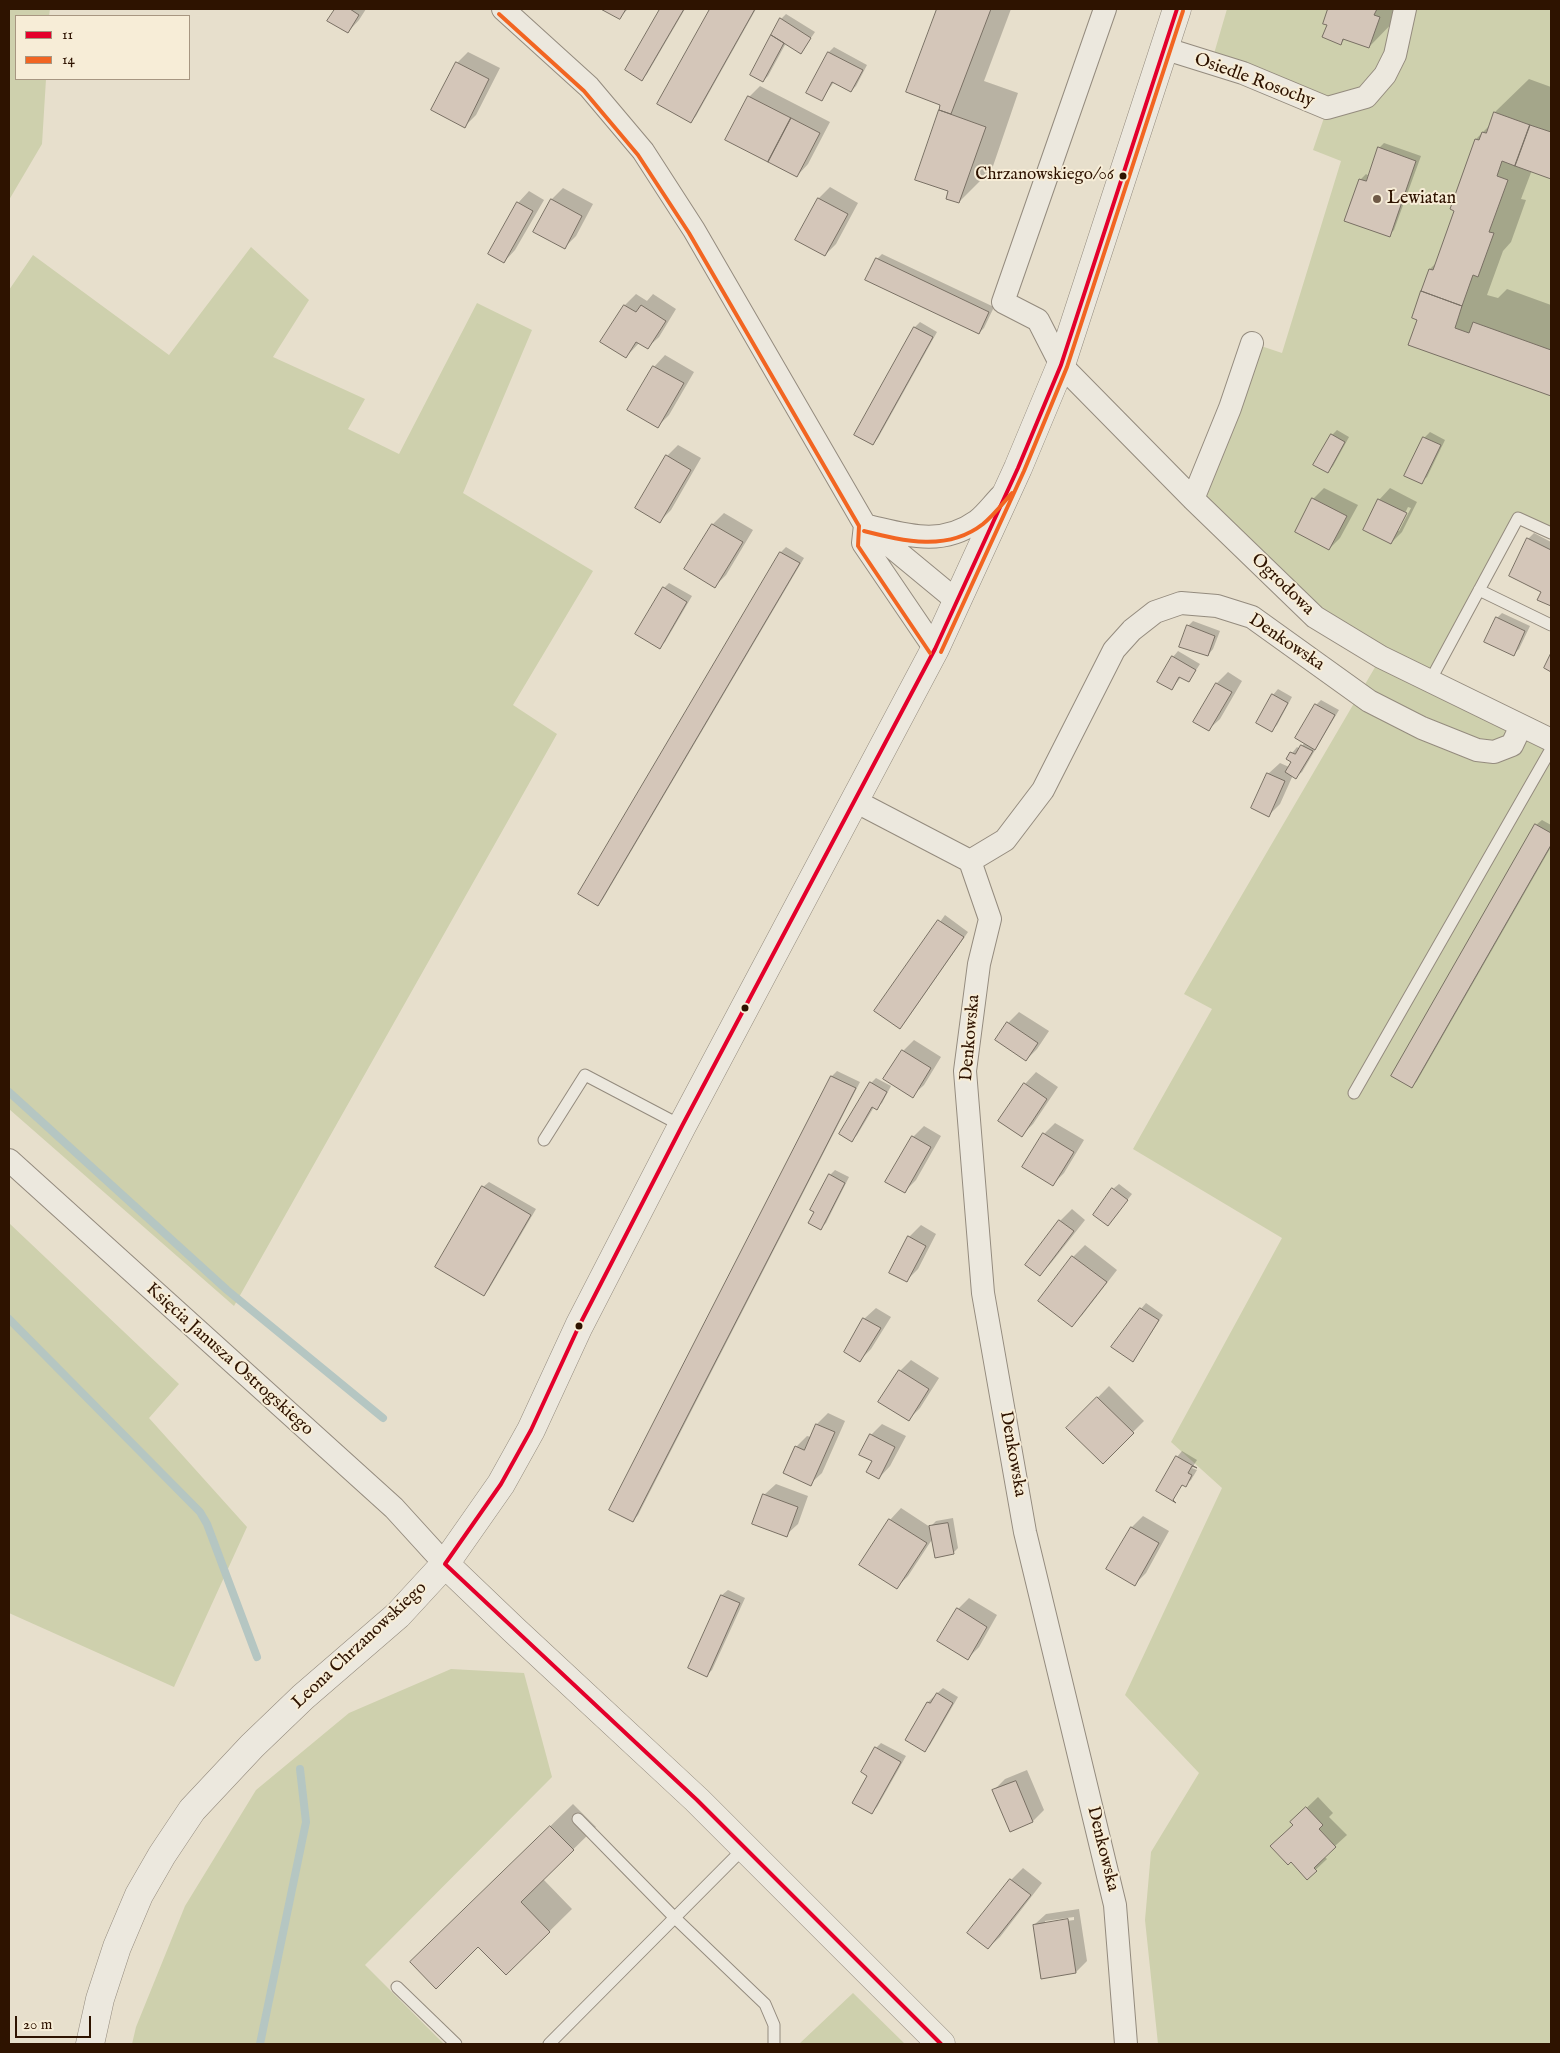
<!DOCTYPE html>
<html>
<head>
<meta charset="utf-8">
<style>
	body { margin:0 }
	#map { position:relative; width:1560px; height:2053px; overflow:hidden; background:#e7dfcc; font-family:"IM FELL English",serif }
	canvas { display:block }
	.frame { position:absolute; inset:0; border:10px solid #2e1300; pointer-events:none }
	.legend { position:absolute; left:15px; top:15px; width:175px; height:65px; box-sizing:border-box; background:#f7edd7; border:1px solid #a79681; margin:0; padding:6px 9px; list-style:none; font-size:15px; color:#2e1300 }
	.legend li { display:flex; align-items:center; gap:10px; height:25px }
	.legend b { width:25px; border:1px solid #a79681 }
	.scale { position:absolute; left:15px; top:2016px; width:76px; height:22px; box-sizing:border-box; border:2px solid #2e1300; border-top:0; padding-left:6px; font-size:15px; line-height:18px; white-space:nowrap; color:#2e1300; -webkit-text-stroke:4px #f7edd7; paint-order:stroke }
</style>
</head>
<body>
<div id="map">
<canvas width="1560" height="2053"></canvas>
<div class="frame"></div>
<ul class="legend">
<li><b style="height:6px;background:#e4002b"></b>11</li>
<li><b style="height:6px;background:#f26522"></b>14</li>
</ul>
<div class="scale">20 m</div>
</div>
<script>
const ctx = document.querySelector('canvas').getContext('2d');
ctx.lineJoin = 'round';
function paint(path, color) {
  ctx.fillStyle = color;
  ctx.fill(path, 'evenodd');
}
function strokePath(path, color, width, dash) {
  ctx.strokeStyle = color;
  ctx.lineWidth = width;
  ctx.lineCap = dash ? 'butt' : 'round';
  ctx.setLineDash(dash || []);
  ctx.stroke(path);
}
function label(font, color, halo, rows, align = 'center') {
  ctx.font = font + ' "IM FELL English",serif';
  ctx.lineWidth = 4;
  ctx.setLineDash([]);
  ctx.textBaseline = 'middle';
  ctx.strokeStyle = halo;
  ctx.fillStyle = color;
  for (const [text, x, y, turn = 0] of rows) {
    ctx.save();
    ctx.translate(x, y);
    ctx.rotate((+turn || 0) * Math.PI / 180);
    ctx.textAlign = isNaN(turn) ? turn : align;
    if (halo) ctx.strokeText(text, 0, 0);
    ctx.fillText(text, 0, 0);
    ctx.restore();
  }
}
paint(new Path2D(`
	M 9,9 L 50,9 L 49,16 L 16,16 L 16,79 L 46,79 L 42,144 L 9,200 Z
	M 1227,9 L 1551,9 L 1551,533 L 1518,518 L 1430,681 L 1551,740 L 1551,2044 L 1158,2044 L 1145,1920 L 1151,1852 L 1199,1773 L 1125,1695 L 1222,1488 L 1171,1442 L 1282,1238 L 1133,1149 L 1212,1009 L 1184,994 L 1381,657 L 1315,617 L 1193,499 L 1252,343 L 1282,353 L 1341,161 L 1313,150 L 1327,109 L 1211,64 Z
	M 251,247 L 309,300 L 273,357 L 365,399 L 348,429 L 399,454 L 477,303 L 532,330 L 463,493 L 593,571 L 513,705 L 557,734 L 234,1306 L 9,1109 L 9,290 L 33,255 L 169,355 Z
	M 9,1223 L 179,1384 L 149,1418 L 247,1527 L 174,1687 L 9,1613 Z
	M 451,1669 L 524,1673 L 552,1777 L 365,1965 L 444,2044 L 132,2044 L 136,2027 L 185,1906 L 256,1790 L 349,1713 Z
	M 853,1993 L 905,2044 L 799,2044 Z`), '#ced0ad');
paint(new Path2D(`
	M 336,9 L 366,9 L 359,20 L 348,32 L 329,21 Z
	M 603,9 L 628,9 L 619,18 Z
	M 662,9 L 685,9 L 647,74 L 642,79 L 626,70 Z
	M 711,9 L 756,9 L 696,116 L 691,122 L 658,103 Z
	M 939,9 L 1011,9 L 984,81 L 1018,93 L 992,169 L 959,202 L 950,190 L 916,179 L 942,104 L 908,91 Z
	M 1330,9 L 1403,9 L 1402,13 L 1369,47 L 1346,38 L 1341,43 L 1328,25 L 1324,23 Z
	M 786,14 L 815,32 L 801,52 L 786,43 L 768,76 L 763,81 L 781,19 Z
	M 834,47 L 867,65 L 856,86 L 851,91 L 834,82 L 821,100 L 829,52 Z
	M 468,52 L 500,68 L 476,115 L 465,126 L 457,63 Z
	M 1529,79 L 1551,87 L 1551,177 L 1532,170 L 1521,199 L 1526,200 L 1511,242 L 1503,251 L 1487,295 L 1498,298 L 1507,289 L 1551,305 L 1551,395 L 1409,344 L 1418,319 L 1430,269 L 1437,262 L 1456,210 L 1476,139 L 1491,124 L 1495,112 Z
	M 760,86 L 830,122 L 808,164 L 797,176 L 749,97 Z
	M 1384,143 L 1421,156 L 1394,230 L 1389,235 L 1360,180 L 1366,174 L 1369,176 L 1379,148 Z
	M 830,187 L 858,203 L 836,244 L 825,255 L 797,239 L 819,198 Z
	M 563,188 L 593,204 L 576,236 L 565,247 L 552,199 Z
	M 529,191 L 544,200 L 515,250 L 504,262 L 518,203 Z
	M 882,254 L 994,307 L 984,328 L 979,333 L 877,259 Z
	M 636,294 L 647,301 L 653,294 L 676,309 L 659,337 L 647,348 L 639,343 L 626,357 L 602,342 L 625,305 Z
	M 920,322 L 937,332 L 878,438 L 873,444 L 856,434 L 915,327 Z
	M 665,355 L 694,372 L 669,415 L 658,426 L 629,410 L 654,367 Z
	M 1337,430 L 1349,437 L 1333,466 L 1328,472 L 1332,435 Z
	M 1430,432 L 1445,440 L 1427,477 L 1421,482 L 1424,438 Z
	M 678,445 L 701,458 L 671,510 L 660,521 L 667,456 Z
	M 1324,488 L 1358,505 L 1340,538 L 1329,549 L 1313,499 Z
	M 1390,488 L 1417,502 L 1402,532 L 1391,543 L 1379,500 ZM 1408,507 L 1411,508 L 1399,531 L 1396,531 Z
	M 724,513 L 753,530 L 726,575 L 715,586 L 686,569 L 713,524 Z
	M 1534,533 L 1551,542 L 1551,605 L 1539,599 L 1542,591 L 1511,576 L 1528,539 Z
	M 786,547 L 804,558 L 603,899 L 598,904 L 580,894 L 781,552 Z
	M 669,583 L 692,596 L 665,642 L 659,647 L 664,588 Z
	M 1502,613 L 1530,626 L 1519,649 L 1514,654 L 1497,618 Z
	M 1193,621 L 1220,631 L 1213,649 L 1208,655 L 1188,626 Z
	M 1178,651 L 1200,664 L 1189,681 L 1181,677 L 1172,689 L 1173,657 Z
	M 1228,672 L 1242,681 L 1220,719 L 1208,730 L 1194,721 L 1217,683 Z
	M 1278,689 L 1292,697 L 1277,725 L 1272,730 L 1273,695 Z
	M 1321,700 L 1339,710 L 1302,772 L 1296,777 L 1293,775 L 1280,804 L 1269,815 L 1268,774 L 1280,763 L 1289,767 L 1292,761 L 1288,758 L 1297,747 L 1300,749 L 1305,742 L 1316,705 Z
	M 1542,820 L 1551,825 L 1551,847 L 1417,1081 L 1412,1087 L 1536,825 Z
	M 945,915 L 968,932 L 905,1022 L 876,1011 Z
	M 1019,1012 L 1049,1031 L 1037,1049 L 1026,1060 L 1008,1023 Z
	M 914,1040 L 941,1057 L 924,1085 L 912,1096 L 903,1051 Z
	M 837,1071 L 860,1082 L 638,1515 L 633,1521 L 611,1509 L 832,1076 Z
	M 1036,1072 L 1058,1087 L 1033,1124 L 1022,1135 L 1025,1084 Z
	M 876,1078 L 891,1086 L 882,1103 L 876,1108 L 874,1107 L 857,1135 L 852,1140 L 871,1083 Z
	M 1055,1123 L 1084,1140 L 1064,1173 L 1053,1184 L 1044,1134 Z
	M 924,1126 L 941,1136 L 916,1180 L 904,1192 L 913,1137 Z
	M 835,1170 L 849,1177 L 826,1223 L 821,1228 L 830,1175 Z
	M 489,1182 L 536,1209 L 489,1289 L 484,1295 L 483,1187 Z
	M 1119,1184 L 1132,1194 L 1108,1225 L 1113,1189 Z
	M 1072,1209 L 1085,1220 L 1051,1263 L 1040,1275 L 1027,1265 L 1060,1221 Z
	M 921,1225 L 936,1234 L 918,1269 L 906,1281 L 890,1272 L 909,1237 Z
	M 1085,1245 L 1117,1270 L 1083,1314 L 1072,1325 L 1040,1300 L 1073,1257 Z
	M 1146,1303 L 1163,1315 L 1133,1361 L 1141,1309 Z
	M 876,1308 L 891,1317 L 871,1349 L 860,1360 L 864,1319 Z
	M 911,1360 L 939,1378 L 920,1408 L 908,1420 L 900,1371 Z
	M 1109,1386 L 1144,1421 L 1103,1462 L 1068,1428 Z
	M 828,1413 L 845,1421 L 822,1473 L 810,1484 L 796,1447 L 807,1436 L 811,1437 L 817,1424 Z
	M 882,1424 L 906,1436 L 890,1466 L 879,1478 L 874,1460 L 871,1435 Z
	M 1182,1451 L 1197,1460 L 1192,1468 L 1197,1470 L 1191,1480 L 1185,1485 L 1183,1484 L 1172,1499 L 1177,1457 Z
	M 776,1484 L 808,1496 L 798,1524 L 786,1535 L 764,1495 Z
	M 901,1508 L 930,1527 L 936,1521 L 953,1518 L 958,1548 L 953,1553 L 933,1538 L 908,1576 L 897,1587 L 861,1564 L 890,1520 Z
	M 1143,1516 L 1169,1531 L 1146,1573 L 1135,1584 L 1108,1569 L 1132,1527 Z
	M 728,1590 L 745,1598 L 712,1670 L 707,1675 L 690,1667 L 722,1595 Z
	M 969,1598 L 997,1615 L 979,1647 L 968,1658 L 958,1609 Z
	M 943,1688 L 958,1697 L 930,1745 L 925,1750 L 928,1702 Z
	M 881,1743 L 906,1756 L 877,1807 L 872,1812 L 869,1775 L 876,1748 Z
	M 1027,1770 L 1044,1810 L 1033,1821 L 994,1790 L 1005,1779 Z
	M 1318,1797 L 1333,1813 L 1329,1817 L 1347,1835 L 1324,1856 L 1327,1859 L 1307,1878 L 1294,1824 L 1292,1822 Z
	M 573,1804 L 596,1827 L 543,1879 L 572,1909 L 506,1974 L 478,1945 L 434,1940 Z
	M 1023,1868 L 1042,1883 L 1000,1937 L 988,1948 L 969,1933 L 1011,1880 Z
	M 1079,1909 L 1087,1961 L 1076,1972 L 1034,1925 L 1046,1914 ZM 1074,1917 L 1074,1920 L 1045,1924 L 1045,1921 Z`), '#0003');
strokePath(new Path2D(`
	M 9,1092 L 227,1290 L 383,1418
	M 9,1319 L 200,1512 L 207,1524 L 257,1657
	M 260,2044 L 306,1822 L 300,1769`), '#b5c6c2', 8);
const building = new Path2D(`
	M 335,9 L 350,9 L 359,15 L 348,33 L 327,21 Z
	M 601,9 L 626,9 L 620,19 Z
	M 660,9 L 684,9 L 642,81 L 625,70 Z
	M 710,9 L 755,9 L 691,123 L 657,104 Z
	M 937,9 L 991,9 L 951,114 L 939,110 L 940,105 L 906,92 Z
	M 1328,9 L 1377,9 L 1374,15 L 1380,17 L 1369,48 L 1343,39 L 1341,45 L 1322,37 L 1327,25 L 1323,24 Z
	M 780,18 L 811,38 L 801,54 L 771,35 Z
	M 771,35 L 784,43 L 763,82 L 750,75 Z
	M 828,52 L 863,70 L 851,92 L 832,82 L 822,101 L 806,93 Z
	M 456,62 L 489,79 L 465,128 L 431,110 Z
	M 748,96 L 791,118 L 768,162 L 725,140 Z
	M 939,110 L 986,127 L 959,203 L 946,199 L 948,191 L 915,180 Z
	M 1494,112 L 1530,125 L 1515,166 L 1502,161 L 1497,176 L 1508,180 L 1489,232 L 1494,233 L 1478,277 L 1473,275 L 1462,306 L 1421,291 L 1429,269 L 1433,270 L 1454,211 L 1450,209 L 1475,139 L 1479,140 L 1482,132 L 1486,133 Z
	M 791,118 L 820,133 L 797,177 L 768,162 Z
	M 1530,125 L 1551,132 L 1551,179 L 1515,166 Z
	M 1378,147 L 1416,161 L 1390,237 L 1344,221 L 1359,179 L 1366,181 Z
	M 818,198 L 848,214 L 825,256 L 795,240 Z
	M 551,199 L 582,216 L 565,249 L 533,232 Z
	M 517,202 L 533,211 L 504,263 L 488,254 Z
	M 876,258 L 989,312 L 979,334 L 865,280 Z
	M 1421,291 L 1462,306 L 1455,328 L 1469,333 L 1473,322 L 1551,350 L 1551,396 L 1408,345 L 1417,320 L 1412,318 Z
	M 624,305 L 636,312 L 641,305 L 666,321 L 648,349 L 636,342 L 626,358 L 600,342 Z
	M 914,327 L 933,337 L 873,445 L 854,435 Z
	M 653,366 L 684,383 L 658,428 L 627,410 Z
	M 1331,434 L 1345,442 L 1328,473 L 1313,465 Z
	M 1423,437 L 1441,445 L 1422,484 L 1404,476 Z
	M 666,455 L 691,470 L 660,523 L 635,508 Z
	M 1312,498 L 1347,516 L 1329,550 L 1295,532 Z
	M 1378,499 L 1407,513 L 1391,544 L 1363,530 Z
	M 712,524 L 743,542 L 715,588 L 684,569 Z
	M 1527,538 L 1551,550 L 1551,606 L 1537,600 L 1541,592 L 1509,576 Z
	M 780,552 L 800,563 L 598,906 L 578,894 Z
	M 663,587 L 687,602 L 660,649 L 635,634 Z
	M 1496,617 L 1525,631 L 1514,656 L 1484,642 Z
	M 1187,625 L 1215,636 L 1208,656 L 1179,647 Z
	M 1551,653 L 1551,672 L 1544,668 Z
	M 1172,656 L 1196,670 L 1189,682 L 1179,677 L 1172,690 L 1157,682 Z
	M 1216,683 L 1232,692 L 1209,731 L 1193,722 Z
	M 1272,694 L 1288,703 L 1272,732 L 1256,723 Z
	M 1315,704 L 1335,715 L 1315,750 L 1295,738 Z
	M 1301,745 L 1313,751 L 1296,779 L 1285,772 L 1291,762 L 1286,759 L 1290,752 L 1295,754 Z
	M 1267,773 L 1285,781 L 1269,817 L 1251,808 Z
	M 1535,824 L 1551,833 L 1551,845 L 1412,1088 L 1391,1076 Z
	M 938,920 L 964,937 L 900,1029 L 874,1011 Z
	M 1007,1022 L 1038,1043 L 1026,1061 L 995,1040 Z
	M 902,1050 L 931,1068 L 913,1098 L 883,1079 Z
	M 831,1076 L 856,1088 L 633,1522 L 609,1510 Z
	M 870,1082 L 887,1092 L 877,1110 L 872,1107 L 852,1142 L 839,1134 Z
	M 1024,1083 L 1047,1099 L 1022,1137 L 998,1121 Z
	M 1043,1133 L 1074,1152 L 1053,1186 L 1022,1167 Z
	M 912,1136 L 931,1147 L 905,1193 L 885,1182 Z
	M 829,1174 L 845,1183 L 821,1230 L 808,1223 L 814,1212 L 810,1210 Z
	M 482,1186 L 531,1215 L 484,1296 L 435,1267 Z
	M 1112,1188 L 1128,1200 L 1108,1226 L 1093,1215 Z
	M 1059,1220 L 1074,1231 L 1040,1276 L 1025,1265 Z
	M 908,1236 L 926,1246 L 907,1282 L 889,1273 Z
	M 1072,1256 L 1107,1282 L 1072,1327 L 1038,1301 Z
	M 1140,1308 L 1159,1320 L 1133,1362 L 1111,1347 Z
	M 863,1318 L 881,1328 L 860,1362 L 844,1352 Z
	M 899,1370 L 929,1389 L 909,1421 L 878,1402 Z
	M 1097,1397 L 1134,1433 L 1103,1464 L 1066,1428 Z
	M 816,1424 L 835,1432 L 811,1486 L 783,1473 L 795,1446 L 804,1450 Z
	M 870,1434 L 895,1447 L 879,1479 L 866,1472 L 872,1461 L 859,1455 Z
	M 1176,1456 L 1197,1468 L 1192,1466 L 1188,1473 L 1192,1475 L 1186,1487 L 1182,1485 L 1173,1500 L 1176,1503 L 1156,1491 Z
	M 763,1494 L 798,1507 L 787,1537 L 752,1524 Z
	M 889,1519 L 927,1543 L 897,1589 L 859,1565 Z
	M 948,1523 L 954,1554 L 935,1558 L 929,1526 Z
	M 1131,1527 L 1159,1543 L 1135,1586 L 1106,1569 Z
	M 721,1595 L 740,1603 L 707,1677 L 688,1668 Z
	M 957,1608 L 987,1627 L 968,1660 L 937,1641 Z
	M 937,1693 L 953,1703 L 925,1752 L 905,1740 L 927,1702 L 930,1703 Z
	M 875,1747 L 901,1762 L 872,1814 L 852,1803 L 867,1776 L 861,1772 Z
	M 1016,1781 L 1033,1822 L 1010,1832 L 992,1790 Z
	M 1306,1807 L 1323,1825 L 1319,1829 L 1336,1847 L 1314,1868 L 1317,1871 L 1307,1880 L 1291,1862 L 1288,1865 L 1270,1846 L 1293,1825 L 1290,1822 Z
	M 550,1826 L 574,1850 L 521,1902 L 550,1932 L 506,1975 L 478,1947 L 436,1989 L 410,1962 Z
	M 1010,1879 L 1031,1895 L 988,1949 L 967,1933 Z
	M 1068,1919 L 1076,1973 L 1041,1979 L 1033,1925 Z`);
paint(building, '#d4c6b9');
strokePath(building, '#797064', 1);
const service = new Path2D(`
	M 1479,590 L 1551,625
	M 1430,681 L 1518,518 L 1551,533
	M 1354,1093 L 1551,749
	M 544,1140 L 585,1075 L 682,1126
	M 578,1819 L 674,1917 L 765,2004 L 774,2025 L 774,2044
	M 397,1987 L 456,2044
	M 549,2044 L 745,1847`);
const minor = new Path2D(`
	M 503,9 L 589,87 L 643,151 L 694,230 L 865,525 L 957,601
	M 1105,9 L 1003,302 L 1038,320 L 1061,365 L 1193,499 L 1315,617 L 1381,657 L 1551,740
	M 1163,48 L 1243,73 L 1327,108 L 1366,97 L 1385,75 L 1395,55 L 1405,9
	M 1193,499 L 1230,408 L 1252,343
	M 865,525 L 863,543 L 935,649
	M 868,526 C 907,535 941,547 977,521 C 986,514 993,504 1001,496
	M 855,801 L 970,861 L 990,919 L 979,964 L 965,1071 L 983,1293 L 1025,1532 L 1115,1905 L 1126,2044
	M 970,861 L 1005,840 L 1043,790 L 1114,650 L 1132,630 L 1155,612 L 1181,603 L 1217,606 L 1252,617 L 1369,701 L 1422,728 L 1477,750 L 1494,752 L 1512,745 L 1521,726
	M 9,1160 L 394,1508 L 445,1564`);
const tertiary = new Path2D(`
	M 445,1564 L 513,1629 L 697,1800 L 941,2044
	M 90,2044 L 100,1999 L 117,1947 L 139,1895 L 162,1855 L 192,1810 L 252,1746 L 303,1697 L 398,1615 L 445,1564 L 501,1484 L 531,1430 L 579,1326 L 682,1126 L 935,649 L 1018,468 L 1061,365 L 1177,9`);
strokePath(service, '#948b7e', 13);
strokePath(minor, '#948b7e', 24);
strokePath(tertiary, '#948b7e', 29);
strokePath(service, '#ece8de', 11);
strokePath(minor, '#ece8de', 22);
strokePath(tertiary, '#ece8de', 28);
strokePath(new Path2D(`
	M 445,1564 L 501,1484 L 531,1430 L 579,1326 L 682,1126 L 935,649 L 1018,468 L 1061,365 L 1177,9
	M 445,1564 L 697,1800 L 941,2044`), '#e4002b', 4);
strokePath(new Path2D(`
	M 499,14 L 584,91 L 638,155 L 689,233 L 859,526 L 858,546 L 930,653
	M 864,531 C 904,541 947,552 983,524 C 994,515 1003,503 1012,493
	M 941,652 L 1024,471 L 1067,367 L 1183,11`), '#f26522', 4);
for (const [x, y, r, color] of [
	[1123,176,4.5,"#2e1300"],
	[1377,199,5,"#6f5a47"],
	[745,1008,4.5,"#2e1300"],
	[579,1326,4.5,"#2e1300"]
]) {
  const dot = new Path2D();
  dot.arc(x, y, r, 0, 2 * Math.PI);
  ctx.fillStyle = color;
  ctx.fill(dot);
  strokePath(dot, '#f7edd7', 2);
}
label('17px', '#2e1300', '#f7edd7', [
	["Chrzanowskiego/06",1114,176]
], 'right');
label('18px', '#2e1300', '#f7edd7', [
	["Osiedle Rosochy",1254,81,20],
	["Ogrodowa",1282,585,44],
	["Denkowska",1286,643,34],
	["Denkowska",971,1038,-85],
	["Księcia Janusza Ostrogskiego",229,1360,42],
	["Denkowska",1012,1454,80],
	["Leona Chrzanowskiego",360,1646,-43],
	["Denkowska",1102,1849,76]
]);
label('18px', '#2e1300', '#f7edd7', [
	["Lewiatan",1387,199]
], 'left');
</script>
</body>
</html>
